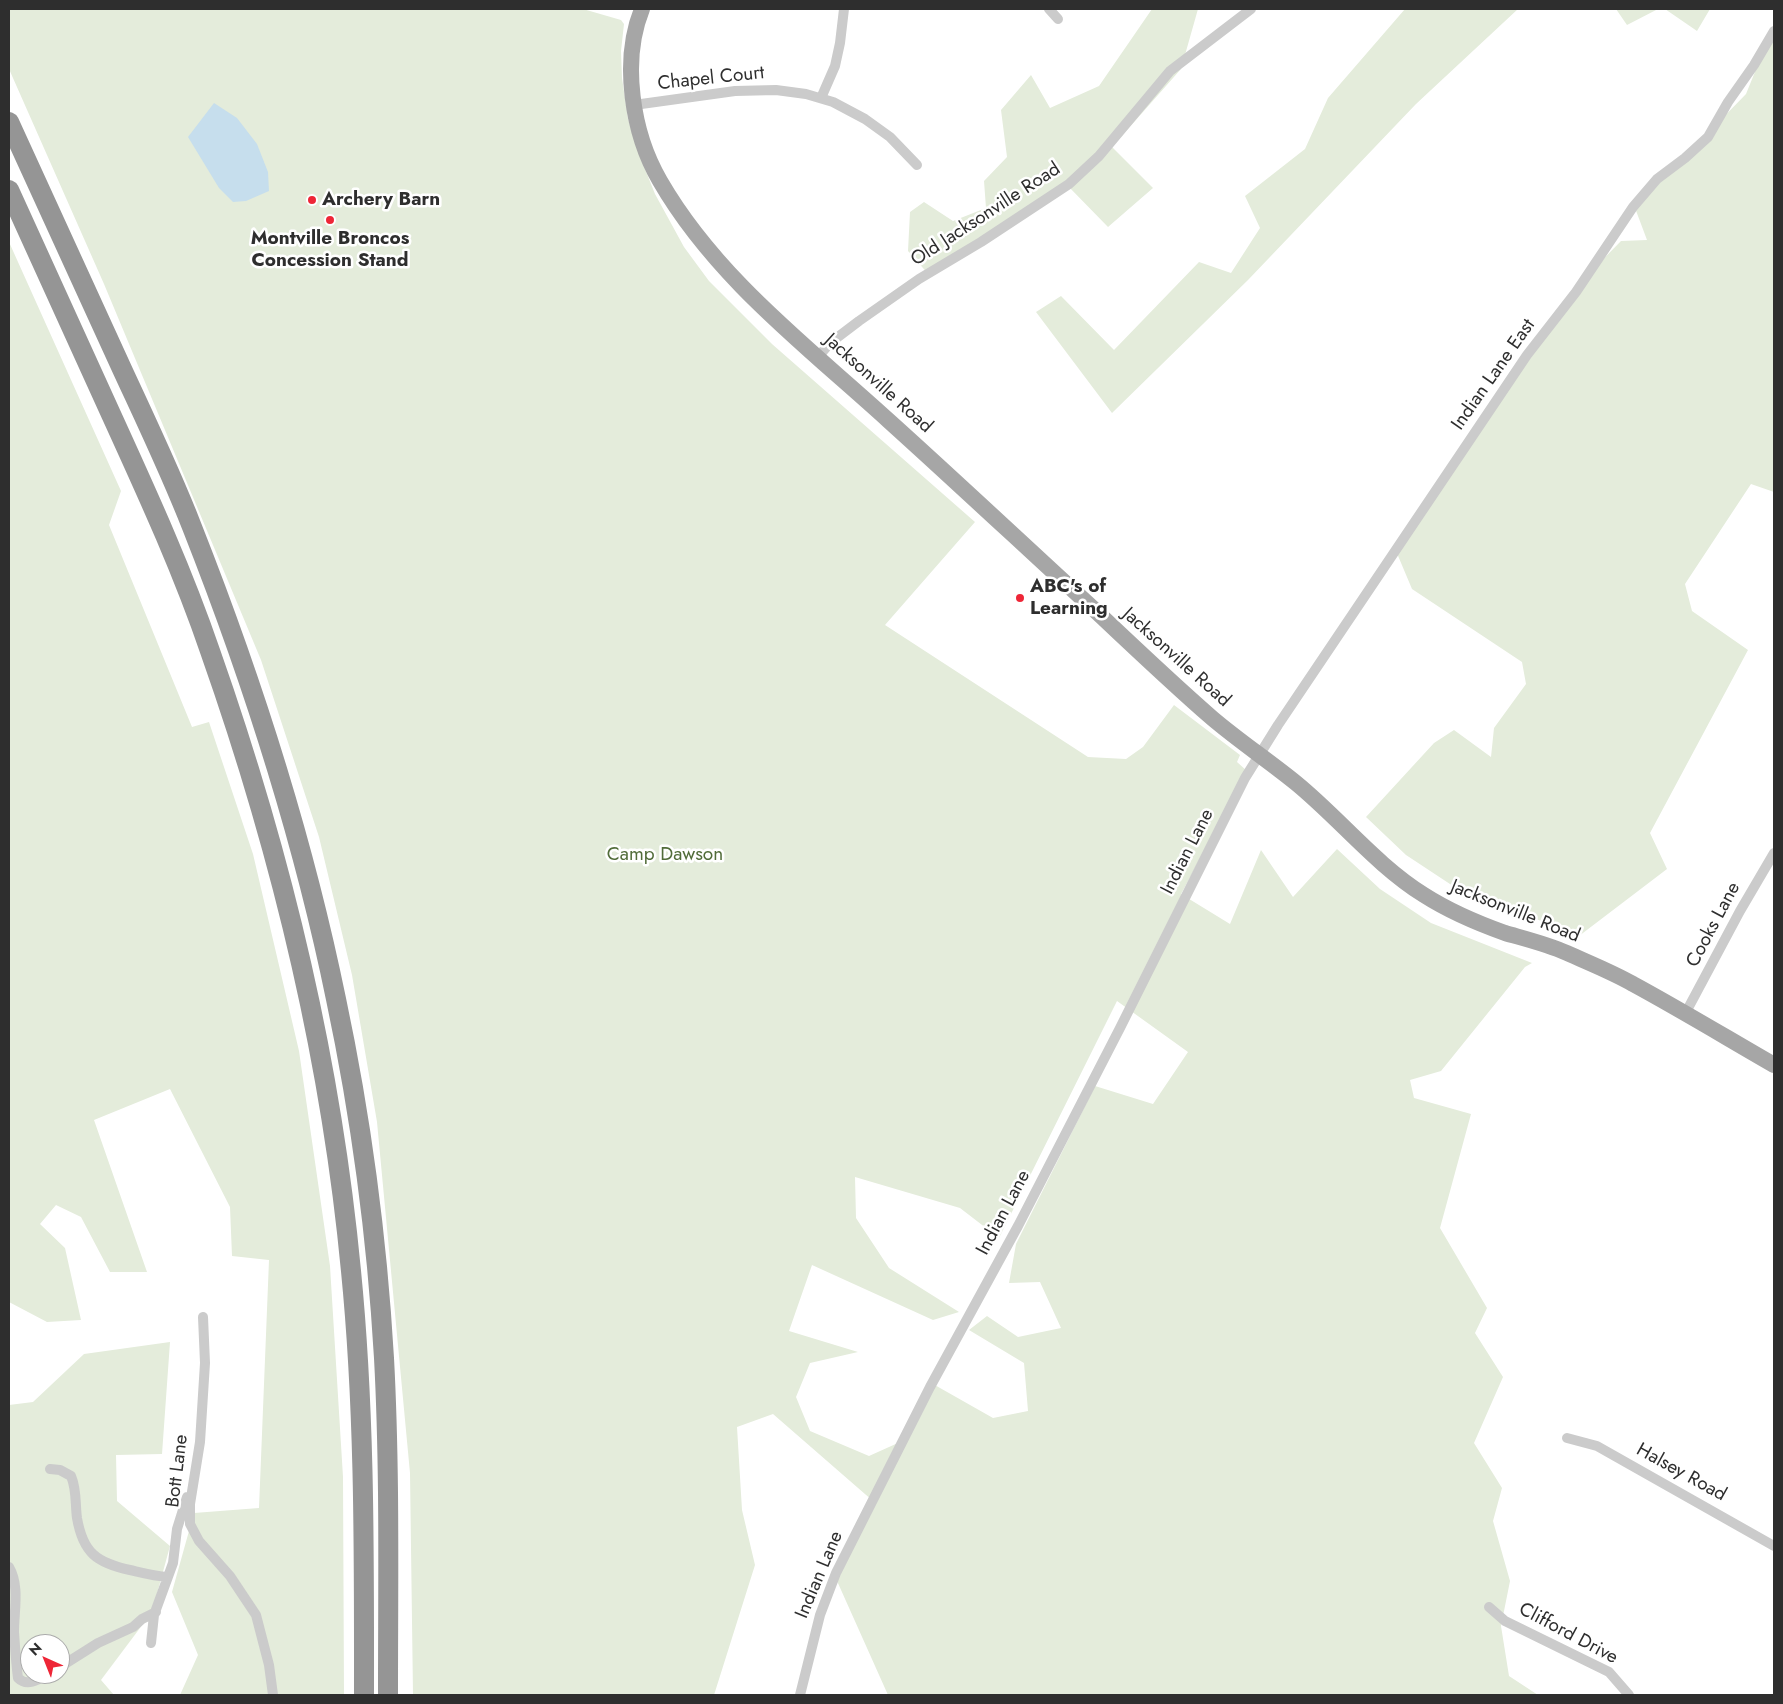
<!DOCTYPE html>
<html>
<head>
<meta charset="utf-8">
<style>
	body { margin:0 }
	#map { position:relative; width:1783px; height:1704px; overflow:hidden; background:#fff; font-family:Jost,sans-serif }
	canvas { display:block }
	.frame { position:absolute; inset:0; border:10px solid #2e2e2e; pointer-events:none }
	.north { position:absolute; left:20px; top:1634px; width:50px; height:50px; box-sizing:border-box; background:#fff; border:1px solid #ababab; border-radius:50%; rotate:316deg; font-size:14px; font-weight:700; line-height:20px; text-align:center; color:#2e2e2e }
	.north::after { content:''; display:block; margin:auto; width:18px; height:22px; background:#ee2637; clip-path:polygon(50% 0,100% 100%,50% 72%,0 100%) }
</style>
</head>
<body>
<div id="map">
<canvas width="1783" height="1704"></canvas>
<div class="frame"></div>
<div class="north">N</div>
</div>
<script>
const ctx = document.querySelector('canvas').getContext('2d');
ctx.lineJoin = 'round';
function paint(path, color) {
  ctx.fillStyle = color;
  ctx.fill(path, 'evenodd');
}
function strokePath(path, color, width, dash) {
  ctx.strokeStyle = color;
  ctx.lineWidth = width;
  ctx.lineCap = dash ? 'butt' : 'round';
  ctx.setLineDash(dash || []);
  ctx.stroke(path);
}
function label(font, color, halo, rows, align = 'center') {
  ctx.font = font + ' Jost,sans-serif';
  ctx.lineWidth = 5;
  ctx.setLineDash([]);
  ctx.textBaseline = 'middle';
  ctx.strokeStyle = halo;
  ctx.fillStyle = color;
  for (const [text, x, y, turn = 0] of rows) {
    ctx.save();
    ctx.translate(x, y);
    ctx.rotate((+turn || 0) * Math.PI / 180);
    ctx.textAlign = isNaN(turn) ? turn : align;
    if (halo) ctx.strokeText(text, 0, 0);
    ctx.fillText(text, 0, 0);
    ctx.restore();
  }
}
paint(new Path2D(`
	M 9,9 L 583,9 L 621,20 L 624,24 L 621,51 L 622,78 L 628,119 L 637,149 L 655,194 L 684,247 L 709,281 L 772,344 L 975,522 L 885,625 L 1088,757 L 1126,759 L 1143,747 L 1174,705 L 1240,755 L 1237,762 L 1247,771 L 1181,894 L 1230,924 L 1261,850 L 1293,897 L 1337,849 L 1380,889 L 1431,923 L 1532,963 L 1525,967 L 1441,1071 L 1410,1080 L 1414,1098 L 1471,1114 L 1440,1228 L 1487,1308 L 1475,1333 L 1503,1377 L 1474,1443 L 1502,1488 L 1493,1521 L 1510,1581 L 1501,1626 L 1509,1676 L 1538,1695 L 888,1695 L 833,1572 L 873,1501 L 773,1414 L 737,1427 L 742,1510 L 755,1565 L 714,1695 L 413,1695 L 410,1473 L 377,1122 L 352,975 L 319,837 L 261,660 L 104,284 L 9,69 ZM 1117,1001 L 1188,1052 L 1153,1104 L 1095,1086 L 1016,1244 L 1009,1283 L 1040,1282 L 1061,1328 L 1018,1337 L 987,1316 L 969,1330 L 1024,1363 L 1028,1411 L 993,1418 L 933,1384 L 909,1438 L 869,1456 L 810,1431 L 796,1397 L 810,1363 L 858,1352 L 789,1331 L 812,1265 L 933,1320 L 959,1312 L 889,1268 L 856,1218 L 855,1177 L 960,1208 L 999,1238 Z
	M 1152,9 L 1198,9 L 1181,69 L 1112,147 L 1153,188 L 1108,227 L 1067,185 L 930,276 L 908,251 L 910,212 L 924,202 L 953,221 L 986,208 L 984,181 L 1007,157 L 1001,110 L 1031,75 L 1050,108 L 1099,86 Z
	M 1405,9 L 1518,9 L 1416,104 L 1248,280 L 1112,413 L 1036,312 L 1061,296 L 1114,350 L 1199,262 L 1231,273 L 1260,228 L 1245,196 L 1305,149 L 1328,98 Z
	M 1616,9 L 1658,9 L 1627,25 Z
	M 1665,9 L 1710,9 L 1697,31 Z
	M 1774,25 L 1774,492 L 1751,484 L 1685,584 L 1692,611 L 1748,650 L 1650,833 L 1667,869 L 1579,936 L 1453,886 L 1406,855 L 1366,817 L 1434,743 L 1454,730 L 1491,757 L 1494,728 L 1526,684 L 1522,662 L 1412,589 L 1396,551 L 1570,293 L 1621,241 L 1647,240 L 1635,208 L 1746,94 Z
	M 9,242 L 121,491 L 109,525 L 192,727 L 209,722 L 253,854 L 299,1051 L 330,1266 L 343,1477 L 344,1695 L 180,1695 L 198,1655 L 172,1592 L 194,1513 L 259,1508 L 269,1260 L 232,1256 L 230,1207 L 170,1089 L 94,1120 L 147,1272 L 110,1272 L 81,1217 L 56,1205 L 40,1224 L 65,1248 L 81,1320 L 47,1322 L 9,1302 Z
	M 170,1342 L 162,1454 L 116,1455 L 117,1501 L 170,1546 L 152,1612 L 101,1680 L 114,1695 L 9,1695 L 9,1405 L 33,1402 L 84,1354 ZM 30,1644 L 60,1644 L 60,1674 L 30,1674 Z`), '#e4ecdb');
paint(new Path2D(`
	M 214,103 L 237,118 L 257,144 L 268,172 L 269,191 L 246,201 L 233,202 L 219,188 L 188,137 Z`), '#c6deed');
strokePath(new Path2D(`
	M 1049,9 L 1058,19
	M 821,98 L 835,66 L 840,43 L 844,9
	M 634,105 L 735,91 L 776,90 L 806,94 L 833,102 L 865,119 L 890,137 L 917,165
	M 818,357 L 830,343 L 859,321 L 919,279 L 981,242 L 1069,184 L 1099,156 L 1170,71 L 1251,9
	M 1685,1014 L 1740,911 L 1774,853
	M 203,1317 L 205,1363 L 200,1442 L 190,1504 L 190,1524 L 199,1541 L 230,1576 L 256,1615 L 269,1665 L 273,1695
	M 1567,1438 L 1597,1446 L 1774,1546
	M 50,1469 L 60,1470 L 71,1476 C 77,1490 75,1504 77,1518 C 83,1553 97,1563 130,1570 C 143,1573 154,1576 168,1577
	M 9,1567 C 20,1586 14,1610 14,1632 C 15,1647 16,1663 18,1678 C 27,1687 38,1680 48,1674
	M 1489,1607 L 1505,1621 L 1609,1672 L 1629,1695
	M 151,1643 L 154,1615 L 173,1563 L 177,1529 L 187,1497
	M 60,1667 L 98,1643 L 133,1627 L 142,1619 L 156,1612
	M 800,1695 L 820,1615 L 836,1573 L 930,1387 L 1018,1226 L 1120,1028 L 1245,778 L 1278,725 L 1527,355 L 1576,292 L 1633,207 L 1657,179 L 1685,158 L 1708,137 L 1728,102 L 1754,65 L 1774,31`), '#cbcbcb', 10);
strokePath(new Path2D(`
	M 642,9 C 621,61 632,133 660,181 C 716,278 808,347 889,421 C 960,485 1029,550 1099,614 C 1136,649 1174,685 1212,718 C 1239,741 1269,761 1296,783 C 1340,819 1376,865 1424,895 C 1449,911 1477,923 1505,933 C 1526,939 1547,944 1567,953 C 1589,963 1612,972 1633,984 C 1681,1010 1727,1038 1774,1065`), '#a6a6a6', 16);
strokePath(new Path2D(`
	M 9,122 C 46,204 84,286 122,369 C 146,421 171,473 192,527 C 252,679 303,838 336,999 C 361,1117 377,1237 384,1358 C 390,1470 388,1583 388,1695
	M 9,190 C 42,264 76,338 110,412 C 146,491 182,569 210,651 C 281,852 331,1059 351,1271 C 365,1412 364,1554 364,1695`), '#959595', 20);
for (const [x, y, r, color] of [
	[312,200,5,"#ee2637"],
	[330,220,5,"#ee2637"],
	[1020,598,5,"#ee2637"]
]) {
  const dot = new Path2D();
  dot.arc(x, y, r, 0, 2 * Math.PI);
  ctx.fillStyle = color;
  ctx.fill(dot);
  strokePath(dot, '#fff', 2);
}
label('19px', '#2e2e2e', '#fff', [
	["Chapel Court",711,79,-6],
	["Old Jacksonville Road",986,215,-33],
	["Indian Lane East",1494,375,-55],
	["Jacksonville Road",878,384,42],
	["Jacksonville Road",1176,658,42],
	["Indian Lane",1188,852,-63],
	["Jacksonville Road",1515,912,22],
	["Cooks Lane",1714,925,-62],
	["Indian Lane",1004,1213,-62],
	["Bott Lane",178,1471,-83],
	["Halsey Road",1681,1473,29],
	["Indian Lane",820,1575,-67],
	["Clifford Drive",1568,1634,28]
]);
label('bold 19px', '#2e2e2e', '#fff', [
	["Archery Barn",322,200],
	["Montville Broncos",330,239,"center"],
	["Concession Stand",330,261,"center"],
	["ABC's of",1030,587],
	["Learning",1030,609]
], 'left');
label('19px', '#516c39', '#fff', [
	["Camp Dawson",665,855]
]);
</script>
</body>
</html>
